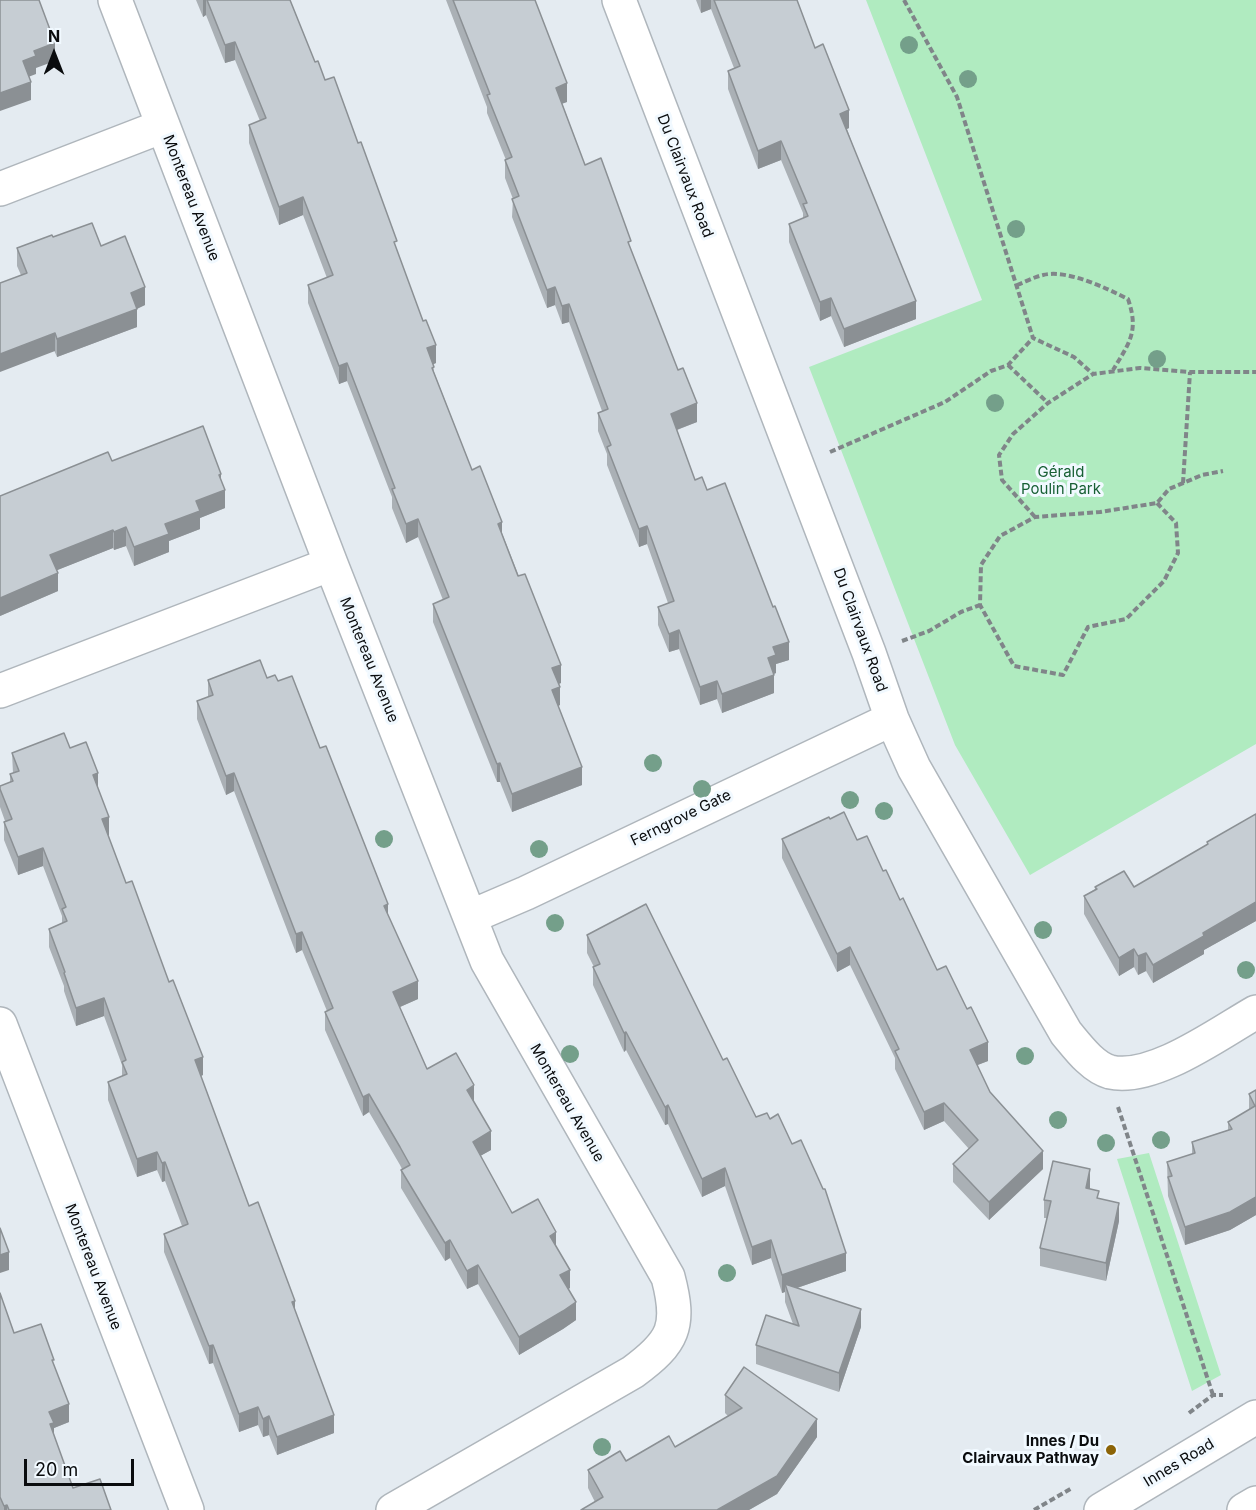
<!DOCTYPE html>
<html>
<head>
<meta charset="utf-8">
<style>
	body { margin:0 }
	#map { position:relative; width:1256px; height:1510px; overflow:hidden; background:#e4ebf1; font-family:Inter,sans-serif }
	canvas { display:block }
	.north { position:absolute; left:24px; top:24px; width:60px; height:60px; -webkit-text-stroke:4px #f1f9ff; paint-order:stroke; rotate:0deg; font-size:16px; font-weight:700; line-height:24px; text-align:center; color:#0a0c0e }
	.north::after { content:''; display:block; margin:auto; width:21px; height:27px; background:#0a0c0e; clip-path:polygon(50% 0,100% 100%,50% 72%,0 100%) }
	.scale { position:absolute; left:24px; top:1459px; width:110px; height:27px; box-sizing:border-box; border:3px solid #0a0c0e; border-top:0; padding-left:8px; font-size:18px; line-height:21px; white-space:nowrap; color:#0a0c0e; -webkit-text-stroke:4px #f1f9ff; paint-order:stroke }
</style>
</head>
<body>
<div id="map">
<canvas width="1256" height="1510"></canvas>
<div class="north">N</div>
<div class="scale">20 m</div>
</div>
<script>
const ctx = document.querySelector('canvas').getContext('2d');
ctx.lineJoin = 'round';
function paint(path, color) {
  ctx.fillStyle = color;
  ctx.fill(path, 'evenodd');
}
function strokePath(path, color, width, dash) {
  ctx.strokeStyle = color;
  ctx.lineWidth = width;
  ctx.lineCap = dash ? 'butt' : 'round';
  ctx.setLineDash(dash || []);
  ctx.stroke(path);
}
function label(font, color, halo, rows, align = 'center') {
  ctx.font = font + ' Inter,sans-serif';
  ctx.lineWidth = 6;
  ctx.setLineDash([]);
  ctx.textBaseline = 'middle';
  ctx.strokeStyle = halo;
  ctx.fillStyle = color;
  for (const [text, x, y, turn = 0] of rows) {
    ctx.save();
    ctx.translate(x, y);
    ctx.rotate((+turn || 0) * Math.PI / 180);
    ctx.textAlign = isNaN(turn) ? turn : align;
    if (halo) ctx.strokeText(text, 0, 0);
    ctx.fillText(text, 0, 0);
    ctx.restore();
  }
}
paint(new Path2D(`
	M 866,0 L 1256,0 L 1256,744 L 1030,875 L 955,745 L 809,367 L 982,300 Z
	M 1149,1153 L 1221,1375 L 1192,1391 L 1117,1159 Z`), '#b0ebc0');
const street = new Path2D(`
	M 115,0 L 331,564 L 487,961 L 668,1277 C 681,1326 674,1342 633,1372 L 393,1510
	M 619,0 L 869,653 L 892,719 L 914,768 L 1066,1033 C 1077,1046 1092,1067 1110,1072 C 1153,1082 1219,1033 1256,1012
	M 0,189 L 163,126
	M 0,691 L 331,564
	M 470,917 L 526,893 L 892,719
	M 0,1024 L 187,1510`);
const secondary = new Path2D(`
	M 1101,1510 L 1256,1417
	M 1244,1510 L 1256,1503`);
strokePath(street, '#afb6bc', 36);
strokePath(secondary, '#afb6bc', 36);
strokePath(new Path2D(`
	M 904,0 L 957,97 L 1033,338 L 1074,357 L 1093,374
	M 1017,285 C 1025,282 1034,277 1043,275 C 1067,269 1106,288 1128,299 C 1139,331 1130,342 1113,370
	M 1008,365 L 1048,403
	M 830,452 L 945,402 L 991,371 L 1008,365 L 1033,338
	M 1183,483 L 1190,372
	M 1157,503 L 1176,523 L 1178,553 L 1164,581 L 1126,619 L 1088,627 L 1063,675 L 1014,666 L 980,605 L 981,565 L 1000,536 L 1035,517 L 1100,512 L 1157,503 L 1169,489 L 1202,475 L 1223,471
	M 1035,517 L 1002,480 L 999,455 L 1013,434 L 1048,403 L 1093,374 L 1140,368 L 1190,372 L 1256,372
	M 902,641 L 929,631 L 961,612 L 980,605
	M 1118,1107 L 1213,1395
	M 1189,1413 L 1213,1395 L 1223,1395
	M 1034,1510 L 1072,1488`), '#808589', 4, [6, 3]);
strokePath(street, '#fff', 33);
strokePath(secondary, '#fff', 33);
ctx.fillStyle = '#749f8a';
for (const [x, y] of [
	[909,45],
	[968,79],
	[1016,229],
	[1157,359],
	[995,403],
	[653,763],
	[702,789],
	[850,800],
	[884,811],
	[384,839],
	[539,849],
	[555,923],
	[1043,930],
	[1246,970],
	[570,1054],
	[1025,1056],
	[1058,1120],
	[1161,1140],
	[1106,1143],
	[727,1273],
	[602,1447]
]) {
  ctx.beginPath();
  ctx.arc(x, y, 9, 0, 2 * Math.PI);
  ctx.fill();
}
paint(new Path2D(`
	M 196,0 L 290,0 L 315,62 L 325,80 L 397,251 L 436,363 L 433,364 L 434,372 L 472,470 L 502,533 L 561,683 L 559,684 L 560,705 L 558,706 L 582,785 L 512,812 L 500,782 L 497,782 L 433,622 L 433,604 L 443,600 L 418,537 L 406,543 L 392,508 L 392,497 L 347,381 L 339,384 L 308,303 L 308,285 L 327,278 L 303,215 L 279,225 L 249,143 L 249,125 L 260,121 L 235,60 L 225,63 L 206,15 L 203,17 Z
	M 446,0 L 535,0 L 567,102 L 562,103 L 585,165 L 631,250 L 697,422 L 677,430 L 695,480 L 707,490 L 789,660 L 776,664 L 776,673 L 774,674 L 774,693 L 722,713 L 717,699 L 700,705 L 679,649 L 669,652 L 658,625 L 658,607 L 668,603 L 647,544 L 639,547 L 607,465 L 607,454 L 598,431 L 598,413 L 602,411 L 569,322 L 562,324 L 555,305 L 547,308 L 512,217 L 513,199 L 505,178 L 505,160 L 506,160 L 487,113 L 487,107 Z
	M 696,0 L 797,0 L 815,48 L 849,128 L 847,129 L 916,319 L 844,347 L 831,316 L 820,321 L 789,242 L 789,224 L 803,218 L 803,213 L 781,160 L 758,169 L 728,89 L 728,71 L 734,68 L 711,9 L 701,13 Z
	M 53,237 L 101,246 L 145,305 L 137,309 L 137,327 L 57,357 L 17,266 L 17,248 Z
	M 112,461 L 221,479 L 225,508 L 200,518 L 200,529 L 169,541 L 169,552 L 134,566 L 126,546 L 114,550 L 113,548 L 57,570 L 58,591 L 0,616 L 0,496 Z
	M 267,678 L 278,681 L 320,748 L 388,916 L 418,999 L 400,1007 L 427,1069 L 474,1102 L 491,1150 L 480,1156 L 512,1213 L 556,1246 L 570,1288 L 568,1289 L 576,1320 L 563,1329 L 519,1355 L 478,1284 L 467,1289 L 450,1258 L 445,1261 L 401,1188 L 401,1170 L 402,1169 L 400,1165 L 369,1112 L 363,1116 L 325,1030 L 325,1012 L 327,1011 L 302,950 L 296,953 L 234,791 L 226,795 L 197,719 L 197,701 L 208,697 L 208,680 Z
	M 70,748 L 98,789 L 109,835 L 108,835 L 126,883 L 203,1075 L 201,1076 L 249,1206 L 295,1311 L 334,1433 L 277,1455 L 269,1435 L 263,1437 L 258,1425 L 239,1432 L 213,1363 L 209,1364 L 164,1252 L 164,1234 L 182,1226 L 165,1181 L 162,1182 L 157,1170 L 137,1177 L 108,1100 L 108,1082 L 122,1076 L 122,1065 L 104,1016 L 76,1026 L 64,991 L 64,986 L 49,947 L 49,929 L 62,923 L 62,916 L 43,866 L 18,875 L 4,840 L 4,822 L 5,821 L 0,807 L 0,786 L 10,782 L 10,774 L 13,773 L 12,753 Z
	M 1256,814 L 1256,921 L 1204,950 L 1204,954 L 1153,983 L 1146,971 L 1138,975 L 1134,967 L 1119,976 L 1084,914 L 1084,896 L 1095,889 L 1095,887 L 1134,887 L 1207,845 L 1207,842 Z
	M 830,819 L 857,840 L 883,871 L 900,900 L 937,970 L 988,1061 L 977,1065 L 990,1092 L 1043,1169 L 989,1220 L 953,1182 L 953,1164 L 969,1149 L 944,1121 L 924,1130 L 895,1069 L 895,1058 L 850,965 L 837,972 L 782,858 L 782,839 Z
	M 587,935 L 723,1060 L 846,1271 L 797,1288 L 861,1327 L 839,1392 L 756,1364 L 756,1345 L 793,1324 L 785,1302 L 785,1292 L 782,1293 L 771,1258 L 752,1265 L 725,1186 L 702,1197 L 668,1124 L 665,1125 L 626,1050 L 624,1052 L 593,985 L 593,967 L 594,967 L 587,953 Z
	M 1256,1090 L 1256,1215 L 1230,1230 L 1185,1245 L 1168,1196 L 1167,1162 L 1192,1154 L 1192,1142 L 1228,1130 L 1228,1122 L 1249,1110 L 1249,1094 Z
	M 1090,1188 L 1089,1189 L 1119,1221 L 1106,1281 L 1040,1266 L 1040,1248 L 1047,1218 L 1044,1218 L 1044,1200 Z
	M 0,1293 L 14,1333 L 54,1366 L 69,1422 L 54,1428 L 54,1435 L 73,1488 L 111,1510 L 0,1510 Z
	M 725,1395 L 817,1437 L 777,1494 L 749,1510 L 581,1510 L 595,1502 L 588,1488 L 588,1470 L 626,1461 L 675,1447 L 728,1416 L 725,1413 Z`), '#aab0b5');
paint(new Path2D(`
	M 203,0 L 206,0 L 206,15 L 203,17 Z
	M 701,0 L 711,0 L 711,9 L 701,13 Z
	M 235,42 L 235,60 L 225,63 L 225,45 Z
	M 55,43 L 55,61 L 36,68 L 36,74 L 23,79 L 23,61 L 34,51 Z
	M 31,82 L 31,100 L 0,111 L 0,93 Z
	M 567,83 L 567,102 L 556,106 L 556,88 Z
	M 849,110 L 849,128 L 840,132 L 840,114 Z
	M 781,141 L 781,160 L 758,169 L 758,151 Z
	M 303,197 L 303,215 L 279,225 L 279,207 Z
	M 145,287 L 145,305 L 132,311 L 137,309 L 137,327 L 57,357 L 57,339 L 131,293 Z
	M 555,287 L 555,305 L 547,308 L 547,290 Z
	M 831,298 L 831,316 L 820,321 L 820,302 Z
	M 916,301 L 916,319 L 844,347 L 844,329 Z
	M 569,304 L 569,322 L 562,324 L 562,306 Z
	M 55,333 L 55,351 L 0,372 L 0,354 Z
	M 436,345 L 436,363 L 427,367 L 427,348 Z
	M 347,363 L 347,381 L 339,384 L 339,366 Z
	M 697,403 L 697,422 L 671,432 L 671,414 Z
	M 221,474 L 221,492 L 225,490 L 225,508 L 200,518 L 200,529 L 169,541 L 169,552 L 134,566 L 134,547 L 196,501 L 219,475 Z
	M 418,519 L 418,537 L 406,543 L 406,524 Z
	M 502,522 L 502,540 L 498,524 Z
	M 647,526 L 647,544 L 639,547 L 639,529 Z
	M 126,527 L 126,546 L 114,550 L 114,532 Z
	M 113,530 L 113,548 L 50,573 L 50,555 Z
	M 58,573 L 58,591 L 0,616 L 0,598 Z
	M 679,630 L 679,649 L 669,652 L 669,634 Z
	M 789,642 L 789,660 L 776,664 L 776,673 L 768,676 L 768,658 L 773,647 Z
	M 561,665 L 561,683 L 552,686 L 552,668 Z
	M 774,675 L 774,693 L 722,713 L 722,694 Z
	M 717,681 L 717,699 L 700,705 L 700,687 Z
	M 560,687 L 560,705 L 552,709 L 552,690 Z
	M 500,763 L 500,782 L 497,782 L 497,764 Z
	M 582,767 L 582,785 L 512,812 L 512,794 Z
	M 98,773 L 98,791 L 93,775 Z
	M 234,773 L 234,791 L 226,795 L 226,776 Z
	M 109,817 L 109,835 L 102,837 L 102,819 Z
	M 43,848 L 43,866 L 18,875 L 18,857 Z
	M 1256,902 L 1256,921 L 1204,950 L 1204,954 L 1153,983 L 1153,965 L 1203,933 Z
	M 388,904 L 388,923 L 384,906 Z
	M 302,932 L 302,950 L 296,953 L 296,934 Z
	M 850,947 L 850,965 L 837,972 L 837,954 Z
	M 1134,949 L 1134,967 L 1119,976 L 1119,958 Z
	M 1146,953 L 1146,971 L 1138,975 L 1138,956 Z
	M 418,981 L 418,999 L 393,1010 L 393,992 Z
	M 104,998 L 104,1016 L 76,1026 L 76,1008 Z
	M 626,1032 L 626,1050 L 624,1052 L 624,1033 Z
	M 988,1042 L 988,1061 L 970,1068 L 970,1050 Z
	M 203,1057 L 203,1075 L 195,1078 L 195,1060 Z
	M 474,1085 L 474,1104 L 467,1090 Z
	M 369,1094 L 369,1112 L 363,1116 L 363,1097 Z
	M 944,1103 L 944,1121 L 924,1130 L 924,1112 Z
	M 668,1105 L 668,1124 L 665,1125 L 665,1107 Z
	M 491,1131 L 491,1150 L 473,1160 L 473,1142 Z
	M 1043,1151 L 1043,1169 L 989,1220 L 989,1202 Z
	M 157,1152 L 157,1170 L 137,1177 L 137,1159 Z
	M 165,1162 L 165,1181 L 162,1182 L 162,1163 Z
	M 725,1168 L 725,1186 L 702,1197 L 702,1179 Z
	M 1090,1169 L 1090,1188 L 1086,1206 L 1086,1188 Z
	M 1256,1197 L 1256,1215 L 1230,1230 L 1185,1245 L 1185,1227 Z
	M 1119,1203 L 1119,1221 L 1106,1281 L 1106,1263 Z
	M 556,1232 L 556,1251 L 550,1236 Z
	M 450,1240 L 450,1258 L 445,1261 L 445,1243 Z
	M 771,1240 L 771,1258 L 752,1265 L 752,1247 Z
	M 9,1252 L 9,1270 L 0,1273 L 0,1255 Z
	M 846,1253 L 846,1271 L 788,1291 L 785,1284 L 785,1292 L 782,1293 L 782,1275 Z
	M 478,1265 L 478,1284 L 467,1289 L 467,1271 Z
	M 570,1270 L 570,1288 L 560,1294 L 560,1275 Z
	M 295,1301 L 295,1319 L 292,1302 Z
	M 576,1302 L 576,1320 L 563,1329 L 519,1355 L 519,1337 Z
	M 861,1309 L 861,1327 L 839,1392 L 839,1373 Z
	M 213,1345 L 213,1363 L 209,1364 L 209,1346 Z
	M 69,1404 L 69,1422 L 54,1428 L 54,1441 L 50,1442 L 49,1412 Z
	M 258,1407 L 258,1425 L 239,1432 L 239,1414 Z
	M 334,1415 L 334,1433 L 277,1455 L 277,1437 Z
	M 269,1416 L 269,1435 L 263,1437 L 263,1419 Z
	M 817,1419 L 817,1437 L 777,1494 L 749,1510 L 717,1510 Z
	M 7,1505 L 7,1510 L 4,1510 L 4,1506 Z`), '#8b9094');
const building = new Path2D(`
	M 0,0 L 39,0 L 55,43 L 34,51 L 36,56 L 23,61 L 31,82 L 0,93 Z
	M 207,0 L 290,0 L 315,62 L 318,61 L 325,80 L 334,77 L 358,143 L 361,142 L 397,241 L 394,242 L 423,321 L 426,320 L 436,345 L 427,348 L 434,367 L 432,368 L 472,470 L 480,466 L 502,522 L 498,524 L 518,576 L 525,574 L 561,665 L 552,668 L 560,687 L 552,690 L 582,767 L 512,794 L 500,763 L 497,764 L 433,604 L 449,597 L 418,519 L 406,524 L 392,489 L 395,488 L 347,363 L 339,366 L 308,285 L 333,275 L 303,197 L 279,207 L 249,125 L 266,118 L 235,42 L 225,45 Z
	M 453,0 L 535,0 L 567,83 L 556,88 L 585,165 L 601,158 L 631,241 L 628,242 L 678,370 L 683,368 L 697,403 L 671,414 L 695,480 L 702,477 L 707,490 L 725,483 L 773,607 L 775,606 L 789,642 L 773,647 L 776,655 L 768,658 L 774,675 L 722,694 L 717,681 L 700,687 L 679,630 L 669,634 L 658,607 L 674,601 L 647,526 L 639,529 L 607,447 L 611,445 L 598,413 L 608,409 L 569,304 L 562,306 L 555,287 L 547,290 L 512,199 L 519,196 L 505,160 L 512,157 L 487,95 L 490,94 Z
	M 714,0 L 797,0 L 815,48 L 823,44 L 849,110 L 840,114 L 916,301 L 844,329 L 831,298 L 820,302 L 789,224 L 808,216 L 803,204 L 807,203 L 781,141 L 758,151 L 728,71 L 740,66 Z
	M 92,223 L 101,246 L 125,236 L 145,287 L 131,293 L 137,309 L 57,339 L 55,333 L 0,354 L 0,283 L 27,273 L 17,248 L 52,235 L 53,237 Z
	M 203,426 L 221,474 L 219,475 L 225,490 L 196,501 L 200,511 L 165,524 L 169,534 L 134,547 L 126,527 L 114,532 L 113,530 L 50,555 L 58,573 L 0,598 L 0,496 L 108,452 L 112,461 Z
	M 260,660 L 267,678 L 275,675 L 278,681 L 292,676 L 320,748 L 326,746 L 388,904 L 384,906 L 418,981 L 393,992 L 427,1069 L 456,1053 L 474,1085 L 467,1090 L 491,1131 L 473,1142 L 512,1213 L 538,1199 L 556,1232 L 550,1236 L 570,1270 L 560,1275 L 576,1302 L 563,1311 L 519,1337 L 478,1265 L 467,1271 L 450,1240 L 445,1243 L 401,1170 L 410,1165 L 400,1147 L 369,1094 L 363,1097 L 325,1012 L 333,1008 L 302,932 L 296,934 L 234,773 L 226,776 L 197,701 L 213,695 L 208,680 Z
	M 64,733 L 70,748 L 86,742 L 98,773 L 93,775 L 109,817 L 102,819 L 126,883 L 132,881 L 169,982 L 173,980 L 203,1057 L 195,1060 L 249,1206 L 258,1202 L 295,1301 L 292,1302 L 334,1415 L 277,1437 L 269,1416 L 263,1419 L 258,1407 L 239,1414 L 213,1345 L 209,1346 L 164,1234 L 188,1224 L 165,1162 L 162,1163 L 157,1152 L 137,1159 L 108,1082 L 127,1074 L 122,1062 L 126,1060 L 104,998 L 76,1008 L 64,973 L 65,972 L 49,929 L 67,921 L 62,909 L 66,907 L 43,848 L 18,857 L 4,822 L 12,819 L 0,789 L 0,786 L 13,781 L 10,774 L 19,771 L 12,753 Z
	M 844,812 L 857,840 L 867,836 L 883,871 L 886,870 L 900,900 L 903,898 L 937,970 L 946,966 L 967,1009 L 971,1007 L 988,1042 L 970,1050 L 990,1092 L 1043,1151 L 989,1202 L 953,1164 L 978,1140 L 944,1103 L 924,1112 L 895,1051 L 899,1049 L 850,947 L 837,954 L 782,839 L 829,817 L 830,819 Z
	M 1256,814 L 1256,902 L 1203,933 L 1204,936 L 1153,965 L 1146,953 L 1138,956 L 1134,949 L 1119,958 L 1084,896 L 1097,889 L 1095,887 L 1124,871 L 1134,887 L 1208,844 L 1207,842 Z
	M 646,904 L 723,1060 L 727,1058 L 756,1117 L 767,1113 L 770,1119 L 778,1114 L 792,1144 L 801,1140 L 823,1189 L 825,1189 L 846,1253 L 782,1275 L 771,1240 L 752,1247 L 725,1168 L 702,1179 L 668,1105 L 665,1107 L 626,1032 L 624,1033 L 593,967 L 600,964 L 587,935 Z
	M 1256,1090 L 1256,1197 L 1230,1212 L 1185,1227 L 1168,1177 L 1172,1176 L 1167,1162 L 1195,1153 L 1192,1142 L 1232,1129 L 1228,1122 L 1255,1106 L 1249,1094 Z
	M 1053,1161 L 1090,1169 L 1086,1188 L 1099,1191 L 1097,1198 L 1119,1203 L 1106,1263 L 1040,1248 L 1051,1201 L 1044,1200 Z
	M 0,1228 L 9,1252 L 0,1255 Z
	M 785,1284 L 861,1309 L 839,1373 L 756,1345 L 766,1315 L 799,1326 Z
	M 0,1293 L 14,1333 L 41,1324 L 54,1360 L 52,1360 L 69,1404 L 49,1412 L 54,1423 L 50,1424 L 73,1488 L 100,1479 L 111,1510 L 9,1510 L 7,1505 L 4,1506 L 0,1497 Z
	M 744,1367 L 817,1419 L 777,1476 L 717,1510 L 581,1510 L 603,1497 L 588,1470 L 620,1451 L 626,1461 L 669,1436 L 675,1447 L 742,1408 L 725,1395 Z`);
paint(building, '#c6cdd3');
strokePath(building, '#8b9094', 1.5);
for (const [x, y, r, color] of [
	[1111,1450,6,"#8c6407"]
]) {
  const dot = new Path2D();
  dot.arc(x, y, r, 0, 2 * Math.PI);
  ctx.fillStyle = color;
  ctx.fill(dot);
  strokePath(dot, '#f1f9ff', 2);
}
label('15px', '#0a0c0e', '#f1f9ff', [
	["Du Clairvaux Road",685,176,69],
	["Montereau Avenue",191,198,69],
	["Du Clairvaux Road",860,630,70],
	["Montereau Avenue",369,660,68],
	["Ferngrove Gate",681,818,-26],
	["Montereau Avenue",567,1103,60],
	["Montereau Avenue",93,1267,69],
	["Innes Road",1179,1463,-31]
]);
label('15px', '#186035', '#f1f9ff', [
	["Gérald",1061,472],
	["Poulin Park",1061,489]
]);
label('bold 15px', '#0a0c0e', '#f1f9ff', [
	["Innes / Du",1099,1441],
	["Clairvaux Pathway",1099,1458]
], 'right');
</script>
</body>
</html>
